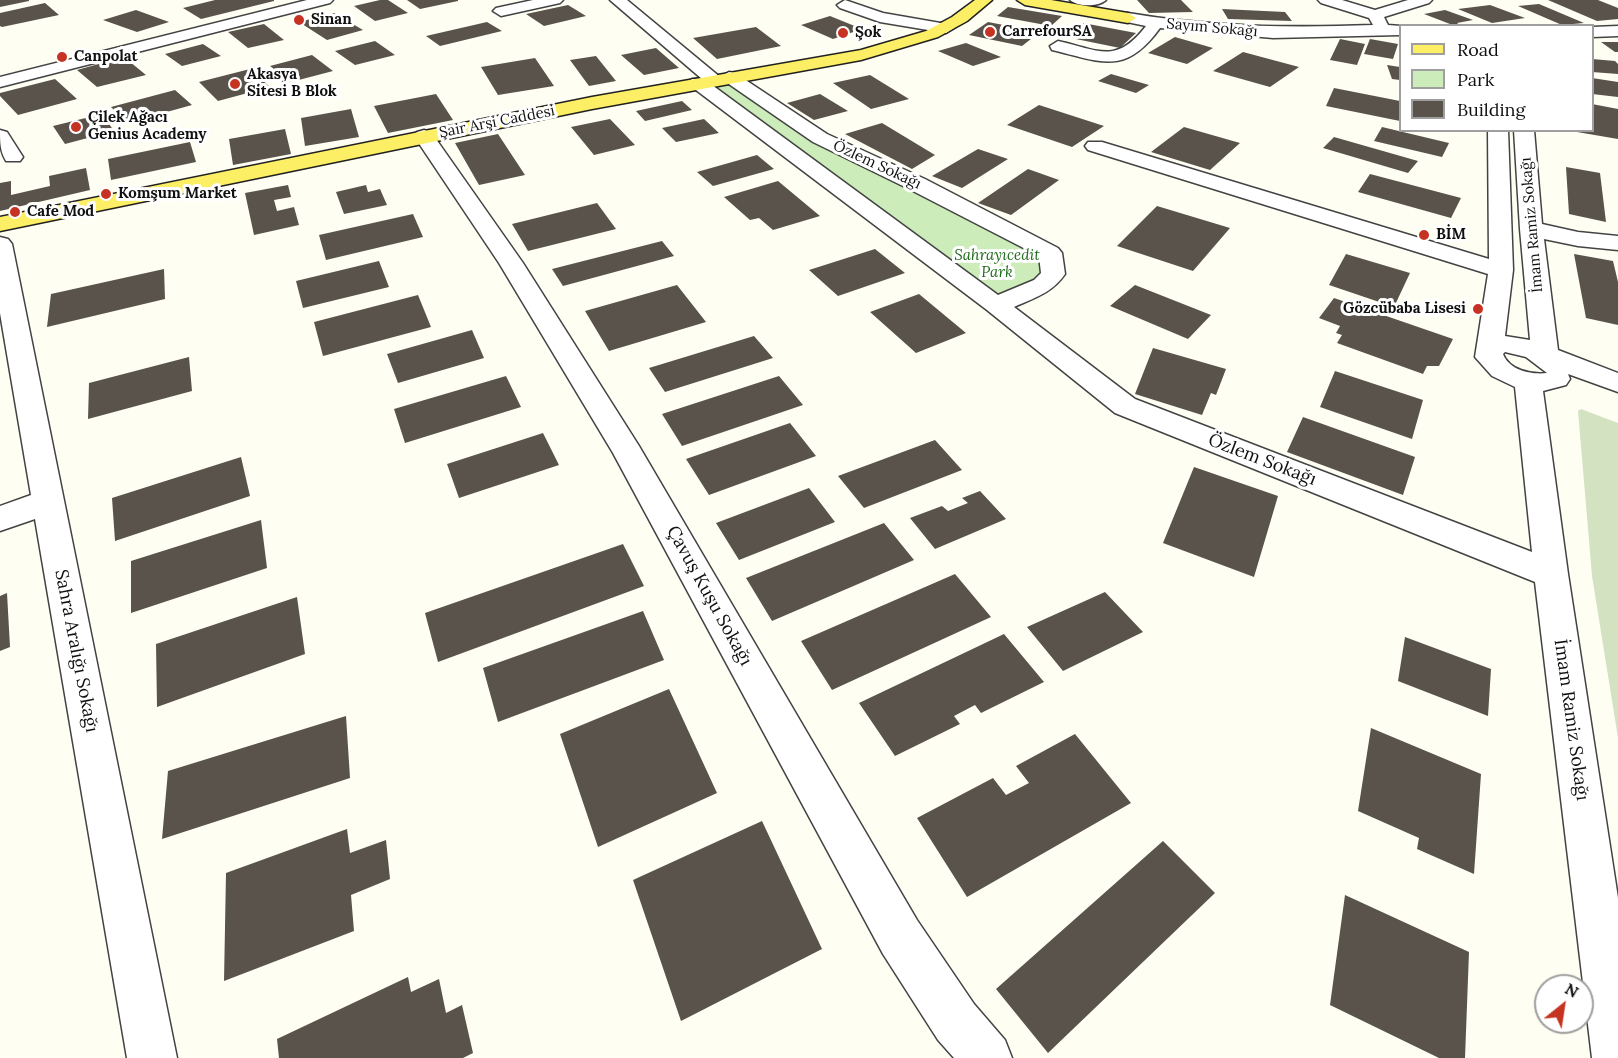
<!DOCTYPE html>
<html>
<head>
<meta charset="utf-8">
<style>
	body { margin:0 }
	#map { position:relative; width:1618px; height:1058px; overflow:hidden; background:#fffef3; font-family:Lora,serif }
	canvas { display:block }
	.legend { position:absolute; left:1399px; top:24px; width:195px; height:108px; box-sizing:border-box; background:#fff; border:2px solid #9f9f9f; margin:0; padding:8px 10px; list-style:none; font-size:18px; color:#101010 }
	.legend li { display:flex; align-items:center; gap:12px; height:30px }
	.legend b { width:30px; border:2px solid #9f9f9f }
	.north { position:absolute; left:1534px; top:974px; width:60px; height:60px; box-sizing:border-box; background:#fff; border:2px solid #9f9f9f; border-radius:50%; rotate:30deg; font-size:16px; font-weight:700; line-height:24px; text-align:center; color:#101010 }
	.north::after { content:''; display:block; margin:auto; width:21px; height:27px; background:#c63322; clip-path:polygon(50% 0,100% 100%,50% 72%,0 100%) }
</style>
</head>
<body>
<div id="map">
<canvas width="1618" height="1058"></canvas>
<ul class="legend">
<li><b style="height:8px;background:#fcee65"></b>Road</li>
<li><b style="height:16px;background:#ccecba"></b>Park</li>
<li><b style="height:16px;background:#59534c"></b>Building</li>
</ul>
<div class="north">N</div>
</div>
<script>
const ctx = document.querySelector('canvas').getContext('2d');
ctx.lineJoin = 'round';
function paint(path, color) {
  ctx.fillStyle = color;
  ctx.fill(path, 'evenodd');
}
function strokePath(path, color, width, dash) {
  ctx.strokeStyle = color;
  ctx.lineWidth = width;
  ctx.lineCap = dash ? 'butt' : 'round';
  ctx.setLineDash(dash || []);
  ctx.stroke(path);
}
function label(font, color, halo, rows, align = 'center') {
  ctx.font = font + ' Lora,serif';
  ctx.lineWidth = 6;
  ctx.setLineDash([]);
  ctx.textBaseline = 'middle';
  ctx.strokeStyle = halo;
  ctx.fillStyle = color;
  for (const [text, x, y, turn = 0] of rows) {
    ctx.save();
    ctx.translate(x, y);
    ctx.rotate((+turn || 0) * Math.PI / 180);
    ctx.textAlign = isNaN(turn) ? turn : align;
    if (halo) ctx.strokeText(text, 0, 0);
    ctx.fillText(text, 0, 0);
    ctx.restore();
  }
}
paint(new Path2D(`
	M 732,82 L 1043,254 L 1044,270 L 1035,281 L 993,300 L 709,87 Z`), '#ccecba');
paint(new Path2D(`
	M 1581,409 L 1618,423 L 1618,738 L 1592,576 L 1578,411 Z`), '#d3e3c2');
paint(new Path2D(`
	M 0,0 L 29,0 L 29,1 L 0,7 Z
	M 215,0 L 274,0 L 274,1 L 201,19 L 183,8 Z
	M 380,0 L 388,0 L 408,13 L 375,21 L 354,6 Z
	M 407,0 L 458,0 L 458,1 L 420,9 Z
	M 1137,0 L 1181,0 L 1193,12 L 1149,13 Z
	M 1548,0 L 1598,0 L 1618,8 L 1618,19 L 1597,21 Z
	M 45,3 L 59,15 L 2,27 L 0,26 L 0,13 Z
	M 1539,4 L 1584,23 L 1562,25 L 1518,6 Z
	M 568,5 L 586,16 L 544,26 L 526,14 Z
	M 1490,5 L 1525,18 L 1492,23 L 1458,9 Z
	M 1008,7 L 1062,16 L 1051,26 L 997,16 Z
	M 1222,9 L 1285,12 L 1292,21 L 1228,19 Z
	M 136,10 L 169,22 L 137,32 L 103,20 Z
	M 1445,10 L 1473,20 L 1457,23 L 1461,26 L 1447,26 L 1450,24 L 1424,14 Z
	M 334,13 L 363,30 L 327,40 L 299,22 Z
	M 830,16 L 862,29 L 833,39 L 801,25 Z
	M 487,22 L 502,31 L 440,46 L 426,36 Z
	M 988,22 L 1040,32 L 1022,46 L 969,35 Z
	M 1083,23 L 1136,33 L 1120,48 L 1066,37 Z
	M 264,24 L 284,40 L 248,48 L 228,32 Z
	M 756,27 L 781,46 L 717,59 L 693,38 Z
	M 1175,37 L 1213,48 L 1187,64 L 1148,53 Z
	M 1340,39 L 1365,44 L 1357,65 L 1330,60 Z
	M 1370,39 L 1398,44 L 1393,59 L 1364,54 Z
	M 375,41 L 395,55 L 355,65 L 335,51 Z
	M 1601,42 L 1618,42 L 1618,52 L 1615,52 Z
	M 966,43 L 1001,57 L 973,66 L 938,51 Z
	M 203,44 L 221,56 L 182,66 L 165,54 Z
	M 656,48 L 679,68 L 644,75 L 621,55 Z
	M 1243,52 L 1299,67 L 1270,87 L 1213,71 Z
	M 312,55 L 333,71 L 291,82 L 270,66 Z
	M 596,56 L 616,81 L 589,86 L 570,60 Z
	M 124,57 L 146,75 L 97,87 L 77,70 Z
	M 535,58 L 554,86 L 498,95 L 481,67 Z
	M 1592,59 L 1615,61 L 1618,64 L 1618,74 L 1592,72 Z
	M 1387,65 L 1400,67 L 1400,80 L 1392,79 Z
	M 250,69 L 270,87 L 218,101 L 199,82 Z
	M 1111,74 L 1149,85 L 1136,93 L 1098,81 Z
	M 870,75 L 909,99 L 871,109 L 833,83 Z
	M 1592,78 L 1618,82 L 1618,97 L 1592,94 Z
	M 55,79 L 77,99 L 18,115 L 0,96 L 0,93 Z
	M 1334,88 L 1400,101 L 1400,121 L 1326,106 Z
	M 175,90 L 192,105 L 127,123 L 111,107 Z
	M 436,94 L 453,120 L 388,133 L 374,106 Z
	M 820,94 L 848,111 L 814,120 L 787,103 Z
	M 682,101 L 692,110 L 645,121 L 636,111 Z
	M 1592,104 L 1618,109 L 1618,139 L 1577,132 L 1592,130 Z
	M 1039,105 L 1104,126 L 1072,147 L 1007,125 Z
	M 351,109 L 359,137 L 305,146 L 301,118 Z
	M 102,114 L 114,131 L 65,144 L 53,126 Z
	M 610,119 L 635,145 L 594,155 L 571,127 Z
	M 704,119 L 719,133 L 676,142 L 662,128 Z
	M 882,123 L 935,155 L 912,169 L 845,134 Z
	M 1184,127 L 1240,143 L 1210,170 L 1151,152 Z
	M 1382,127 L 1449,143 L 1442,157 L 1374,141 Z
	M 285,129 L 291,154 L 233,165 L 229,139 Z
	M 498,134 L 525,175 L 479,185 L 455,143 Z
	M 1334,137 L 1418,161 L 1408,173 L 1323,148 Z
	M 190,142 L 196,162 L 111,180 L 108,159 Z
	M 978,149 L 1008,159 L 962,188 L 932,176 Z
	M 757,155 L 774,169 L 713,186 L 697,172 Z
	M 1566,167 L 1600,173 L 1606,222 L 1569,214 Z
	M 86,168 L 90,190 L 0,211 L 0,183 L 11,181 L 11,195 L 50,186 L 49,176 Z
	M 1028,169 L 1059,180 L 1011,215 L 978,203 Z
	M 1370,174 L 1461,198 L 1451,218 L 1358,192 Z
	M 778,181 L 820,216 L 773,230 L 759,218 L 750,220 L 724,197 Z
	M 288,185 L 291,197 L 274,200 L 277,211 L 294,207 L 299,225 L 254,235 L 245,193 Z
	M 366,185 L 368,192 L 380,189 L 387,205 L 344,214 L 336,192 Z
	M 597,203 L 616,229 L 528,251 L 512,224 Z
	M 1157,206 L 1230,228 L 1193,271 L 1117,246 Z
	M 413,214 L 423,237 L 326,260 L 319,235 Z
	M 662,241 L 674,256 L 563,286 L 552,269 Z
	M 875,249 L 905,273 L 838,296 L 809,270 Z
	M 1346,254 L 1410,273 L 1394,307 L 1329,285 Z
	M 1574,254 L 1613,261 L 1618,282 L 1618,325 L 1586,318 Z
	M 379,261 L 389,287 L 303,308 L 296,281 Z
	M 164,269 L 165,299 L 47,327 L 51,294 Z
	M 677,285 L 706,322 L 609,351 L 585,311 Z
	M 1135,285 L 1211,315 L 1188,339 L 1110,306 Z
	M 919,294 L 966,333 L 916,353 L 870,312 Z
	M 418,295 L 431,327 L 323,356 L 314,322 Z
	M 1334,298 L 1453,339 L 1439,366 L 1427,366 L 1423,374 L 1337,343 L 1342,335 L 1336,333 L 1340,326 L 1319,318 Z
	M 472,330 L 484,358 L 398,383 L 387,354 Z
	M 754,336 L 773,358 L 665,392 L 649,368 Z
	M 1153,348 L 1226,369 L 1216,395 L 1211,393 L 1202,415 L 1135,394 Z
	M 189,357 L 192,391 L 88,419 L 89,383 Z
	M 1335,371 L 1423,400 L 1412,439 L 1320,407 Z
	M 506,376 L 521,407 L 405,443 L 394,409 Z
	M 779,376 L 803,405 L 682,446 L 662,414 Z
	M 1303,417 L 1415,457 L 1403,495 L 1287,452 Z
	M 790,423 L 816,456 L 709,495 L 686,459 Z
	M 543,433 L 559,465 L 459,498 L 447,464 Z
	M 935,440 L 962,470 L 864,508 L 838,476 Z
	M 241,457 L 250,496 L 115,541 L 112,498 Z
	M 1194,467 L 1278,496 L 1254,577 L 1163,543 Z
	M 809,488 L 835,522 L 739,560 L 716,523 Z
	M 980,491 L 1006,519 L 935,549 L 910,518 L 942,506 L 948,511 L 968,503 L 962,498 Z
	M 261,520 L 267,568 L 131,613 L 131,561 Z
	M 884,523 L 914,560 L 772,621 L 746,578 Z
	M 623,544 L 644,586 L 438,662 L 425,613 Z
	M 955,574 L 991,617 L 832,690 L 801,641 Z
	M 1105,592 L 1143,632 L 1063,671 L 1027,627 Z
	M 7,593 L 10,647 L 0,651 L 0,596 Z
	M 297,597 L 305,654 L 157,707 L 156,644 Z
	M 643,611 L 664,660 L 498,722 L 483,668 Z
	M 1004,634 L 1044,682 L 981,713 L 975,705 L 954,716 L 960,724 L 895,756 L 859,703 Z
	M 1405,637 L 1491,669 L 1488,716 L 1398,681 Z
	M 669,689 L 717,793 L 598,847 L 560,734 Z
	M 346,716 L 350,778 L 162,839 L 168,771 Z
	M 1371,728 L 1481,774 L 1474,874 L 1417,849 L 1419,838 L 1358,811 Z
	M 1075,734 L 1131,803 L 967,897 L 917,818 L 993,778 L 1006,795 L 1029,783 L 1016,766 Z
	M 762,821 L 822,949 L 681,1021 L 633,880 Z
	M 347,829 L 350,853 L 386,840 L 390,879 L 351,895 L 354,931 L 224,981 L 226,873 Z
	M 1163,841 L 1215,893 L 1048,1053 L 996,989 Z
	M 1345,895 L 1469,952 L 1465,1058 L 1439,1058 L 1330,1005 Z
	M 408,977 L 411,992 L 439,979 L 446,1013 L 462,1005 L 473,1053 L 463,1058 L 279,1058 L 277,1039 Z`), '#59534c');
const minor = new Path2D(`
	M 307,0 L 333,0 L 330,3 L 0,87 L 0,77 Z
	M 533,0 L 563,0 L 560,3 L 501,16 L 493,11 L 496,8 Z
	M 610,0 L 627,0 L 720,77 L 729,72 L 735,73 L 827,134 L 925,179 L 1058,248 L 1062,253 L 1065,274 C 1052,293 1034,298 1014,307 L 1135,399 L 1532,552 L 1515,387 L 1492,376 L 1475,357 L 1488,274 L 1088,150 L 1085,146 L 1088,142 L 1102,142 L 1489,259 L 1488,130 L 1508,130 L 1513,270 L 1505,336 L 1530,340 L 1520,229 L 1514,130 L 1534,130 L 1542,224 L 1578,232 L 1618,236 L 1618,250 L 1578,246 L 1544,239 L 1558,350 L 1618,373 L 1618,392 L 1568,374 L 1570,379 L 1566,385 L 1543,391 L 1568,574 L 1618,898 L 1618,1058 L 1592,1058 L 1535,582 L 1115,413 L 987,310 L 692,87 L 689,83 L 692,79 L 702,79 ZM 723,80 L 813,142 L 909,189 L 1039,256 L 1041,273 L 1034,280 L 998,295 L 712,85 L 720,84 ZM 1505,352 L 1526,357 L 1547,373 C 1531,375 1509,370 1503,354 Z
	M 845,0 L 883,13 L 952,25 L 954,28 L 946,33 L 880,22 L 840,8 L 837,5 Z
	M 1070,0 L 1106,0 C 1098,7 1078,7 1070,0 Z
	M 1318,0 L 1342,0 L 1375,10 L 1408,0 L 1432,0 L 1429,3 L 1384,17 L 1388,25 L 1401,26 L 1400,35 L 1273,38 L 1160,28 C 1125,76 1102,62 1052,50 L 1050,46 L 1058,41 C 1099,50 1116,65 1146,26 L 1122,21 L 1120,18 L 1122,15 L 1128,13 C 1210,27 1290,28 1373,25 L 1369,18 L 1321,3 Z
	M 1618,26 L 1618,36 L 1592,37 L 1592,27 Z
	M 0,130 L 7,132 L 23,157 L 20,161 L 6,161 C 0,151 0,142 0,130 Z
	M 424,130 L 431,132 L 523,263 L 639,446 L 917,920 L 974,1004 L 1005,1040 L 1012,1058 L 954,1058 L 938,1040 L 883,954 L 613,453 L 499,263 L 414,136 L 417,132 Z
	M 0,237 L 8,239 L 12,244 L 177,1058 L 127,1058 L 35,519 L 0,531 L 0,506 L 31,495 L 0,313 Z`);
const major = new Path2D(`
	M 975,0 L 992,0 L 967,21 L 938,37 L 861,60 L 592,109 L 0,231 L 0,217 L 592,97 L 861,50 L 926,31 L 952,17 Z
	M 1017,0 L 1051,0 L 1128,13 L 1136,18 L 1128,23 L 1025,5 Z`);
strokePath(minor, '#434343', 3);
strokePath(major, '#212121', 3);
paint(minor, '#fff');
paint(major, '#fcee65');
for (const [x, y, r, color] of [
	[299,20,6,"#c63322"],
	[990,32,6,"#c63322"],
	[843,33,6,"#c63322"],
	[62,57,6,"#c63322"],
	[235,84,6,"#c63322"],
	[76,127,6,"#c63322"],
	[106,194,6,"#c63322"],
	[15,212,6,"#c63322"],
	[1424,235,6,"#c63322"],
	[1478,309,6,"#c63322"]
]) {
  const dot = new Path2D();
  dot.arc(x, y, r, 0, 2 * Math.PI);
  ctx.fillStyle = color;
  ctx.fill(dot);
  strokePath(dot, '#fff', 2);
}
label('bold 15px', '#101010', '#fff', [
	["Sinan",311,20],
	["CarrefourSA",1002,32],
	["Şok",855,33],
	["Canpolat",74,57],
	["Akasya",247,75],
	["Sitesi B Blok",247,92],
	["Çilek Ağacı",88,118],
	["Genius Academy",88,135],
	["Komşum Market",118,194],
	["Cafe Mod",27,212],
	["BİM",1436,235],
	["Gözcübaba Lisesi",1466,309,"right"]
], 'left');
label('15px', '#101010', '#fff', [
	["Sayım Sokağı",1212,28,5],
	["Şair Arşi Caddesi",497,122,-11],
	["Özlem Sokağı",877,165,25],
	["İmam Ramiz Sokağı",1532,225,-95]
]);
label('italic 15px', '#216b1d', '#fff', [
	["Sahrayıcedit",997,256],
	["Park",997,273]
]);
label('18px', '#101010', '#fff', [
	["Özlem Sokağı",1262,460,21],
	["Çavuş Kuşu Sokağı",709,596,61],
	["Sahra Aralığı Sokağı",76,651,79],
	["İmam Ramiz Sokağı",1571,720,82]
]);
</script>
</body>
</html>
